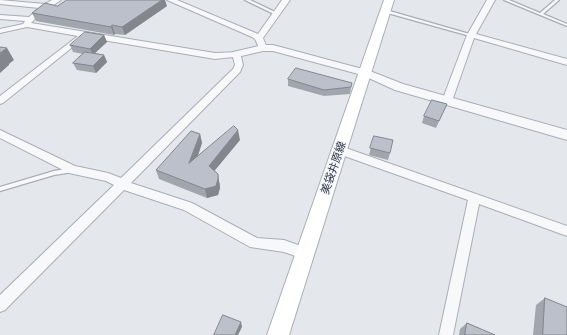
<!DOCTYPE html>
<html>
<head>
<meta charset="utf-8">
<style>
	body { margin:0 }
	canvas { display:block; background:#e4e7ec }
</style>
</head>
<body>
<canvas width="567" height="335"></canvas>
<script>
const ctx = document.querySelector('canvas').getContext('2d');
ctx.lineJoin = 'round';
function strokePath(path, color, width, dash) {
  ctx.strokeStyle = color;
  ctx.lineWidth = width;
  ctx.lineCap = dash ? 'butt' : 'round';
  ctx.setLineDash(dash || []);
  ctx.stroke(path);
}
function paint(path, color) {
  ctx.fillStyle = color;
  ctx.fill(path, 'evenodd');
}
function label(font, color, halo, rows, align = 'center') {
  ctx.font = font + ' "Open Sans","Noto Sans JP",sans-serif';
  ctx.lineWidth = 3;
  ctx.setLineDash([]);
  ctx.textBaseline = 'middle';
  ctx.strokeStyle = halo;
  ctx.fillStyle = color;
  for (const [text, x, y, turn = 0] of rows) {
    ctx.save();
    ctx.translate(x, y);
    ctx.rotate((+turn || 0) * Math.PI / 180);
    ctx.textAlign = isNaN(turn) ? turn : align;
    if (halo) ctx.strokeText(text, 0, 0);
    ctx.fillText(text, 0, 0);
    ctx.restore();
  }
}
const service = new Path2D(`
	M 245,0 L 250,0 L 279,14 L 276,15 Z
	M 504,0 L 509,0 L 540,13 L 555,0 L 559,0 L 543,14 L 567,24 L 567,26 Z
	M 384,10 L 386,10 L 473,35 L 470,36 L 384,12 Z
	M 71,168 L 73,168 L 74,170 L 73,172 L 54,175 L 0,191 L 0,187 L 54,171 Z`);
const minor = new Path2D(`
	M 0,0 L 45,4 L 52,0 L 61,0 L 40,14 L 31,23 L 215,53 L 240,52 L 243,65 L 240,72 L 131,183 L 192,203 L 257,238 L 284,240 L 309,249 L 311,253 L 309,257 L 304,259 L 284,252 L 250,247 L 184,210 L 124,190 L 5,310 L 0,312 L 0,295 L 114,185 L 106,181 L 69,173 L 0,138 L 0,130 L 75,166 L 108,173 L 121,178 L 233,69 L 235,65 L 233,57 L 215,59 L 85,37 L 3,103 L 0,104 L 0,96 L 78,36 L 27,27 L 0,33 L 0,29 L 23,24 L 25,21 L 0,19 L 0,15 L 29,17 L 39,8 L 0,4 Z
	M 167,0 L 177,0 L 258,34 L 282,0 L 290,0 L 263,38 L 267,48 L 263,50 L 260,50 L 255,39 L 252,37 Z
	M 487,0 L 495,0 L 476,34 L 567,59 L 567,65 L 474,38 L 452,101 L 447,104 L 444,103 L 442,101 L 467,35 Z
	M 340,146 L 567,226 L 567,236 L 479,204 L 453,335 L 439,335 L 468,200 L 336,153 L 335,150 L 336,147 Z`);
const tertiary = new Path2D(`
	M 263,45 L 273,45 L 370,71 L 403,84 L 567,130 L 567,140 L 395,90 L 362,75 L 273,51 L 263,51 L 237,57 L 232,54 L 233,52 Z`);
const secondary = new Path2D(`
	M 384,0 L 394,0 L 289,335 L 267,335 Z`);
strokePath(service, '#a9aeb7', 2.5);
strokePath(minor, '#a9aeb7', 2);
strokePath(tertiary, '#a9aeb7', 2);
strokePath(secondary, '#a9aeb7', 2);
paint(service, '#f7f8fa');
paint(minor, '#f7f8fa');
paint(tertiary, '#f7f8fa');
paint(secondary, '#fff');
paint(new Path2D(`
	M 57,6 L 167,6 L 125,35 L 115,34 L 114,35 L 36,21 L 32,13 Z
	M 104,35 L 107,42 L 95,53 L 104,55 L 107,62 L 96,73 L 77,70 L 73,63 L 83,54 L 73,52 L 70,45 Z
	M 288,79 L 352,83 L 350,94 L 324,96 L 288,86 Z
	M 447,104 L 436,128 L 422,123 L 424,116 Z
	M 200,134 L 202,143 L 198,156 L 240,140 L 214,171 L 220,184 L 220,188 L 218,195 L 207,198 L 159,179 L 156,170 Z
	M 374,136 L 390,153 L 388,160 L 369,155 Z
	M 545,298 L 567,335 L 533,335 L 536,305 Z
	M 467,323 L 495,335 L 459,335 L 460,329 Z`), '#a1a5ae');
paint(new Path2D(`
	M 162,0 L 165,0 L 167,6 L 125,35 L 122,27 Z
	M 112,25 L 115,34 L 114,35 L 111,27 Z
	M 104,35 L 107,42 L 93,55 L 90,49 Z
	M 7,48 L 14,60 L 9,64 L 9,65 L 0,73 L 0,53 Z
	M 104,55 L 107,62 L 96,73 L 93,66 Z
	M 238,130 L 240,140 L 211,175 L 209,166 Z
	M 200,134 L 202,143 L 192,172 L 189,163 Z
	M 218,174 L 220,188 L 218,195 L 207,198 L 205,189 Z
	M 241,322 L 242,327 L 238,335 L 235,335 Z`), '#83868d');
const building = new Path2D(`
	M 67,0 L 162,0 L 122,27 L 112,25 L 111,27 L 32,13 L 45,3 L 57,6 Z
	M 85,32 L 104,35 L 90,49 L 70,45 Z
	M 0,47 L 7,48 L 0,53 L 2,54 L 0,55 Z
	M 85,52 L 104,55 L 93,66 L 73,63 Z
	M 296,68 L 352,83 L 351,87 L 324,90 L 288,79 Z
	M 432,100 L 447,104 L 439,121 L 424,116 Z
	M 234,126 L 238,130 L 209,166 L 218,174 L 218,179 L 216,186 L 205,189 L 156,170 L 191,131 L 200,134 L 189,163 Z
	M 374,136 L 393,140 L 390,153 L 370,148 Z
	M 545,298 L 567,307 L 567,335 L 543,335 Z
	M 223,315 L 241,322 L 235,335 L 214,335 Z
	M 467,323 L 495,335 L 465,335 Z`);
paint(building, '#bbc0ca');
strokePath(building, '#83868d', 1);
label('11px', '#2b3445', '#f4f6f9', [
	["美袋井原線",334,168,-71]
]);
</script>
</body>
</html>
